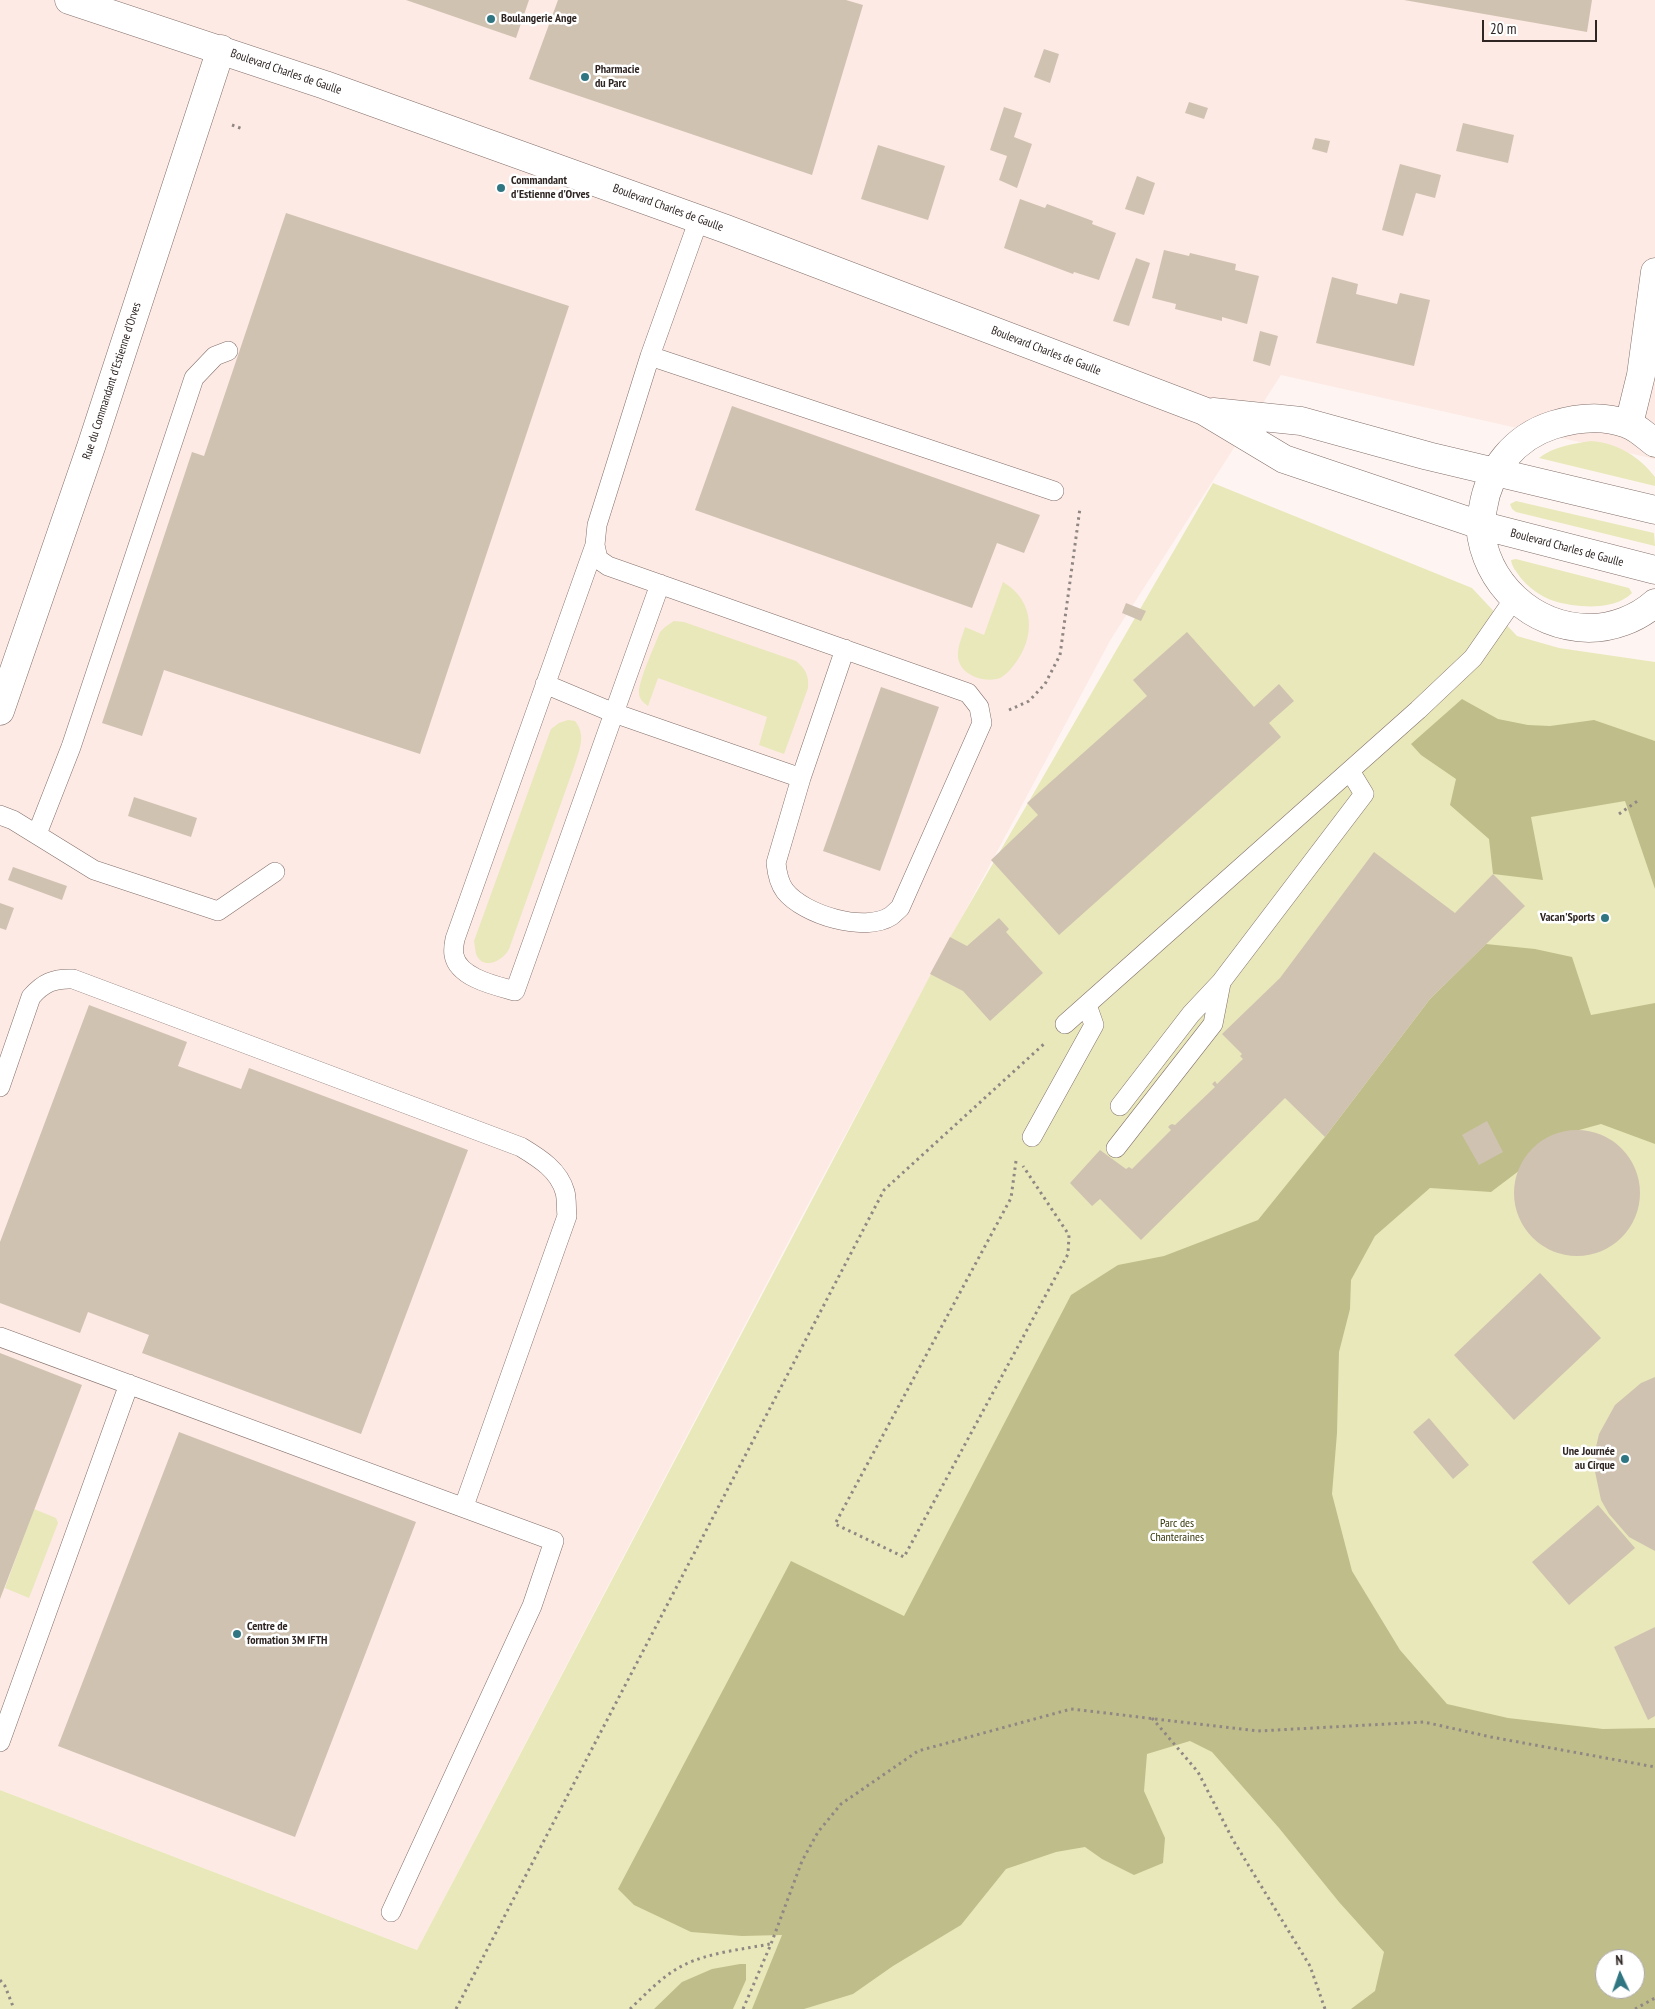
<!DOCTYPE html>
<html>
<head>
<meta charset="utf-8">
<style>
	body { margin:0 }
	#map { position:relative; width:1655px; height:2009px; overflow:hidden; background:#fef5f2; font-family:"PT Sans Narrow",sans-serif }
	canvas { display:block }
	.north { position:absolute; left:1595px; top:1949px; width:50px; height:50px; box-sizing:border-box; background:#fff; border:1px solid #aca8a7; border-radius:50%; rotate:357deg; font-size:14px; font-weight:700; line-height:20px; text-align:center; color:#2f2624 }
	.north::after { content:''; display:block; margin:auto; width:18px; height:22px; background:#2f7682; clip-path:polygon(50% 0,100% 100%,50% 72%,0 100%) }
	.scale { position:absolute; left:1482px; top:20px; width:115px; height:22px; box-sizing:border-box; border:2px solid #2f2624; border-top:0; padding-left:6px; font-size:15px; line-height:18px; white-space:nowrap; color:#2f2624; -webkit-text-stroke:4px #fff; paint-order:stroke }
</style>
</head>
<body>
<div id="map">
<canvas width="1655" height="2009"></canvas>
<div class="north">N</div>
<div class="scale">20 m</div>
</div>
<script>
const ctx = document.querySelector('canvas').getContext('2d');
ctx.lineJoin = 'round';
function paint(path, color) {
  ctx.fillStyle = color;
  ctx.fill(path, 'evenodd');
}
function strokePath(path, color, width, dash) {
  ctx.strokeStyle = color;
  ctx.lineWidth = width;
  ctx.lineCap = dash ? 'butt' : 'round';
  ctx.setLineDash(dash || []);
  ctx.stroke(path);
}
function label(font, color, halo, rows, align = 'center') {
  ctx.font = font + ' "PT Sans Narrow",sans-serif';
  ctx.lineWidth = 5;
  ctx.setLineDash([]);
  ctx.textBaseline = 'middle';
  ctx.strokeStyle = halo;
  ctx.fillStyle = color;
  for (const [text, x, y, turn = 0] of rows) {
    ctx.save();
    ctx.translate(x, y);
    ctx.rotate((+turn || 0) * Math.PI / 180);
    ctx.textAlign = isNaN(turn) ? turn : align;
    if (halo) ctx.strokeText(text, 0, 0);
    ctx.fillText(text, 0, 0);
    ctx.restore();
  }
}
paint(new Path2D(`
	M 0,0 L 1655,0 L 1655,459 L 1281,375 L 1111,639 L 806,1208 L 417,1950 L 0,1790 Z`), '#fdeae4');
paint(new Path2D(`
	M 1591,441 C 1617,443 1639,456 1655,477 L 1655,486 L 1539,458 C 1554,446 1573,444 1591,441 Z
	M 1213,483 L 1472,588 L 1517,636 L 1559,648 L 1655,662 L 1655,2009 L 0,2009 L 0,1790 L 417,1950 L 951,936 ZM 1605,1959 L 1635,1959 L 1635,1989 L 1605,1989 Z
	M 1516,501 L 1654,533 L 1655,546 L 1516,512 L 1512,509 L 1510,504 Z
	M 1516,559 L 1629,588 L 1632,593 C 1614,611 1577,608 1554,601 C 1541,597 1528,587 1520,577 C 1516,571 1512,567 1511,560 Z
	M 1003,582 C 1035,601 1036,637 1014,665 C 1011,669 1006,675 1000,678 C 984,684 956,674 958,653 C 958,645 963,635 965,627 L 984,635 Z
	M 674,621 L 684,622 L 796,661 C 806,669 809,676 808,688 L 784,754 L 759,745 L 767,717 L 658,678 L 648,706 C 644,703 639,699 639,693 C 638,682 655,645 660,632 L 665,627 Z
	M 568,720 L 575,721 C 586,735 580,748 575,764 L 509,949 C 503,961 483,971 476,954 C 475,950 475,945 474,941 L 551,729 L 559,723 Z
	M 34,1509 L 56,1518 L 58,1523 L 29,1598 L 5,1588 Z`), '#e9e8ba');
paint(new Path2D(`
	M 1462,699 L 1498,719 L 1528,725 L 1550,726 L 1594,720 L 1655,741 L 1655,889 L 1625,801 L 1531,817 L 1543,880 L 1493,874 L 1489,839 L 1450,805 L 1456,779 L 1421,755 L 1411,744 Z
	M 1486,944 L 1535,949 L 1572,957 L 1591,1015 L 1655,1003 L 1655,1144 L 1601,1124 L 1561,1135 L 1532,1161 L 1491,1192 L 1430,1188 L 1375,1236 L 1351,1280 L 1350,1309 L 1339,1352 L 1337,1433 L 1332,1494 L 1352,1571 L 1400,1650 L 1447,1704 L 1508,1718 L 1603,1729 L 1655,1728 L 1655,2009 L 1351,2009 L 1375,1991 L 1384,1952 L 1339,1902 L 1279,1828 L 1212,1752 L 1190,1741 L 1147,1754 L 1144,1791 L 1165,1838 L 1163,1863 L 1134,1875 L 1102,1859 L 1085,1847 L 1056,1852 L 1006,1869 L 961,1925 L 893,1966 L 853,1994 L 804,2009 L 752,2009 L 782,1935 L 742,1936 L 691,1932 L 634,1905 L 618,1889 L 791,1561 L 904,1616 L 1071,1295 L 1118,1265 L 1164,1256 L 1258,1220 L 1325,1137 L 1430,999 ZM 1605,1959 L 1635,1959 L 1635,1989 L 1605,1989 Z
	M 740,1964 L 746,1964 L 746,1980 L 733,2009 L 654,2009 L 682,1982 L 712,1969 Z`), '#bfbe8a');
paint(new Path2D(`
	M 406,0 L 529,0 L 516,38 Z
	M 558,0 L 846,0 L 863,5 L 812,175 L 529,79 Z
	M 1404,0 L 1592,0 L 1587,32 Z
	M 1044,49 L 1059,54 L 1050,83 L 1034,77 Z
	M 1189,102 L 1208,108 L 1204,119 L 1185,113 Z
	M 1004,107 L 1022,113 L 1014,137 L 1032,144 L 1017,188 L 999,180 L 1007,156 L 990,150 Z
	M 1463,123 L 1514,135 L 1508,163 L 1456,151 Z
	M 1315,138 L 1330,141 L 1327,153 L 1312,149 Z
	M 878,145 L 945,166 L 928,220 L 861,199 Z
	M 1400,164 L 1441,175 L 1435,198 L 1416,193 L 1403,236 L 1382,230 Z
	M 1137,176 L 1155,183 L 1144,215 L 1125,209 Z
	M 1020,199 L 1045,208 L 1047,204 L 1093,221 L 1092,224 L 1116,233 L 1099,280 L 1074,272 L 1073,274 L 1004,248 Z
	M 286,213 L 569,306 L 420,754 L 164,670 L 142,736 L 102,723 L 192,452 L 204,456 Z
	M 1164,250 L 1189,256 L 1190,253 L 1236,264 L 1235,270 L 1259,276 L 1247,324 L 1222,317 L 1222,321 L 1175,309 L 1176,304 L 1152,298 Z
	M 1136,258 L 1150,263 L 1129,326 L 1113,321 Z
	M 1332,277 L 1358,284 L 1356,294 L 1397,304 L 1400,293 L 1430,300 L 1414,366 L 1316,343 Z
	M 1260,331 L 1278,336 L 1270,366 L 1253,361 Z
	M 732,406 L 1040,515 L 1024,553 L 997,543 L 972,608 L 695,510 Z
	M 1126,603 L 1146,611 L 1141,621 L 1122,613 Z
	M 1187,632 L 1254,707 L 1279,684 L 1294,701 L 1269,723 L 1281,737 L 1059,935 L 991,860 L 1038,815 L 1027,803 L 1147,696 L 1133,680 Z
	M 881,687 L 939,707 L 880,871 L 823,851 Z
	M 134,797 L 197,818 L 191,837 L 128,816 Z
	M 1374,852 L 1455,913 L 1493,874 L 1525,906 L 1430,999 L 1325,1137 L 1285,1098 L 1141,1240 L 1100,1199 L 1092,1206 L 1070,1183 L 1100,1150 L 1126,1169 L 1129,1167 L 1132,1169 L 1171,1130 L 1168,1127 L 1170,1125 L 1172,1124 L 1175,1125 L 1215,1087 L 1212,1084 L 1215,1081 L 1217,1084 L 1243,1059 L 1240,1056 L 1242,1054 L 1222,1034 L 1280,978 Z
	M 13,867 L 67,886 L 62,900 L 8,880 Z
	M 0,903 L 14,908 L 6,930 L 0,928 Z
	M 999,918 L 1009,929 L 1006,932 L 1043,973 L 990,1021 L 963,991 L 930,974 L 950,937 L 967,946 Z
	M 89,1005 L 187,1042 L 178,1066 L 241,1089 L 249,1068 L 468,1150 L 361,1434 L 142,1353 L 149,1335 L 88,1312 L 80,1333 L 0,1303 L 0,1242 Z
	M 1487,1121 L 1503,1152 L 1479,1165 L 1462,1135 Z
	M1514 1193a63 63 0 1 1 126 0a63 63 0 1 1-126 0Z
	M 1540,1273 L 1601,1338 L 1514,1420 L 1454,1355 Z
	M 0,1353 L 82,1385 L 0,1599 Z
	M 1655,1377 L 1655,1551 L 1629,1537 L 1609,1514 L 1601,1500 L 1594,1467 L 1595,1451 L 1599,1434 L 1615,1405 L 1641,1383 Z
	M 1429,1418 L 1469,1465 L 1453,1479 L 1413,1432 Z
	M 179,1432 L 416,1522 L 295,1837 L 58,1746 Z
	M 1598,1505 L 1635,1548 L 1569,1605 L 1532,1562 Z
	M 1655,1627 L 1655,1716 L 1648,1720 L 1614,1647 Z`), '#d0c2b1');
const lane = new Path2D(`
	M 699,219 L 650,356 L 597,525 L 595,545 L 598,559 L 608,566 L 968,693 L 979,707 L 982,723 L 900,908 C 897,910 894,914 891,916 C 865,933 804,915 785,891 C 779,883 777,873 776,863 L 801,778 L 845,649
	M 650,356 L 1054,491
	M 595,545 L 455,939 C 454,944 453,950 454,955 C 458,978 497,986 515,991 L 660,584
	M 545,684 L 614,713 L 801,778
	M 0,815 L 13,820 L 94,870 L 218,911 L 275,872
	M 37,834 L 71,747 L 194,378 L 215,356 L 228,351
	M 1065,1024 L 1418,710 L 1473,658 L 1514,599
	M 0,1087 L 31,997 C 43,983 54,978 73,979 L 521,1147 C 539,1158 559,1170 565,1192 C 567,1199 566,1209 567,1216 L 464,1506
	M 1120,1106 L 1191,1014 L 1221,982 L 1364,794 L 1350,771
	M 1032,1137 L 1094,1025 L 1087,1005
	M 1116,1148 L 1213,1024 L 1221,983
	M 0,1337 L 554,1541 L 532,1606 L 391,1912
	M 0,1742 L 129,1384`);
const street = new Path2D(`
	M 1629,424 L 1641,375 L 1655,272
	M 0,711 L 91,447 L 221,49`);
const secondary = new Path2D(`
	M 69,0 L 325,85 L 726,229 L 1204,411 L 1284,459 L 1480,525 L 1655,570
	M 1213,412 L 1301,421 L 1428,456 L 1655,510
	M 1655,443 C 1647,437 1637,427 1627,424 C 1603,415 1576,418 1553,425 C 1515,437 1489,469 1483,508 C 1482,514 1480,520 1480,526 C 1485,584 1532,627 1589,628 C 1612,628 1637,619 1655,603`);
strokePath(lane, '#836f69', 20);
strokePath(street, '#836f69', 29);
strokePath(secondary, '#836f69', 29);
strokePath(new Path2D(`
	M 232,125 L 243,129
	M 1009,710 L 1029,701 L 1045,684 L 1060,655 L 1080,508
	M 1619,814 L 1639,800
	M 1016,1161 L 1011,1198 L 835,1524 L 904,1557 L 1068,1254 L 1069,1235 L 1023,1166
	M 1152,1718 L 1198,1772 L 1233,1840 L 1310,1966 L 1325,2009
	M 0,1980 L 5,1986 L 14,2009
	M 456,2009 L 884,1190 L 1045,1043
	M 630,2009 C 647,1993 663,1975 684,1965 C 707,1953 744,1949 770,1944
	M 743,2009 L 771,1944 L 802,1861 L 818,1832 L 841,1804 L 918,1751 L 1071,1709 L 1258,1731 L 1424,1722 L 1491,1737 L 1655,1767
	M 1635,2009 L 1655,1998`), '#908784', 3, [2.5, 4]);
strokePath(lane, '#fff', 19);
strokePath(street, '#fff', 28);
strokePath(secondary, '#fff', 28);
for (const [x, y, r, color] of [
	[491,19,5,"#2f7682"],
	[585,77,5,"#2f7682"],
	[501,188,5,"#2f7682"],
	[1605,918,5,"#2f7682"],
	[1625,1459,5,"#2f7682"],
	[237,1634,5,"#2f7682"]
]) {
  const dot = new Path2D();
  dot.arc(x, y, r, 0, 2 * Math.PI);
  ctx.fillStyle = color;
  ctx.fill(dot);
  strokePath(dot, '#fff', 2);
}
label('bold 12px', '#2f2624', '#fff', [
	["Boulangerie Ange",501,19],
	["Pharmacie",595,70],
	["du Parc",595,84],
	["Commandant",511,181],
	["d'Estienne d'Orves",511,195],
	["Vacan'Sports",1595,918,"right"],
	["Une Journée",1615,1452,"right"],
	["au Cirque",1615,1466,"right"],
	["Centre de",247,1627],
	["formation 3M IFTH",247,1641]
], 'left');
label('12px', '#2f2624', '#fff', [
	["Boulevard Charles de Gaulle",286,72,19],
	["Boulevard Charles de Gaulle",668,208,20],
	["Boulevard Charles de Gaulle",1046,351,21],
	["Rue du Commandant d'Estienne d'Orves",112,381,-72],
	["Boulevard Charles de Gaulle",1567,548,15]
]);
label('12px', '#353409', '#fff', [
	["Parc des",1177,1524],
	["Chanteraines",1177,1538]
]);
</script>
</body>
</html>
